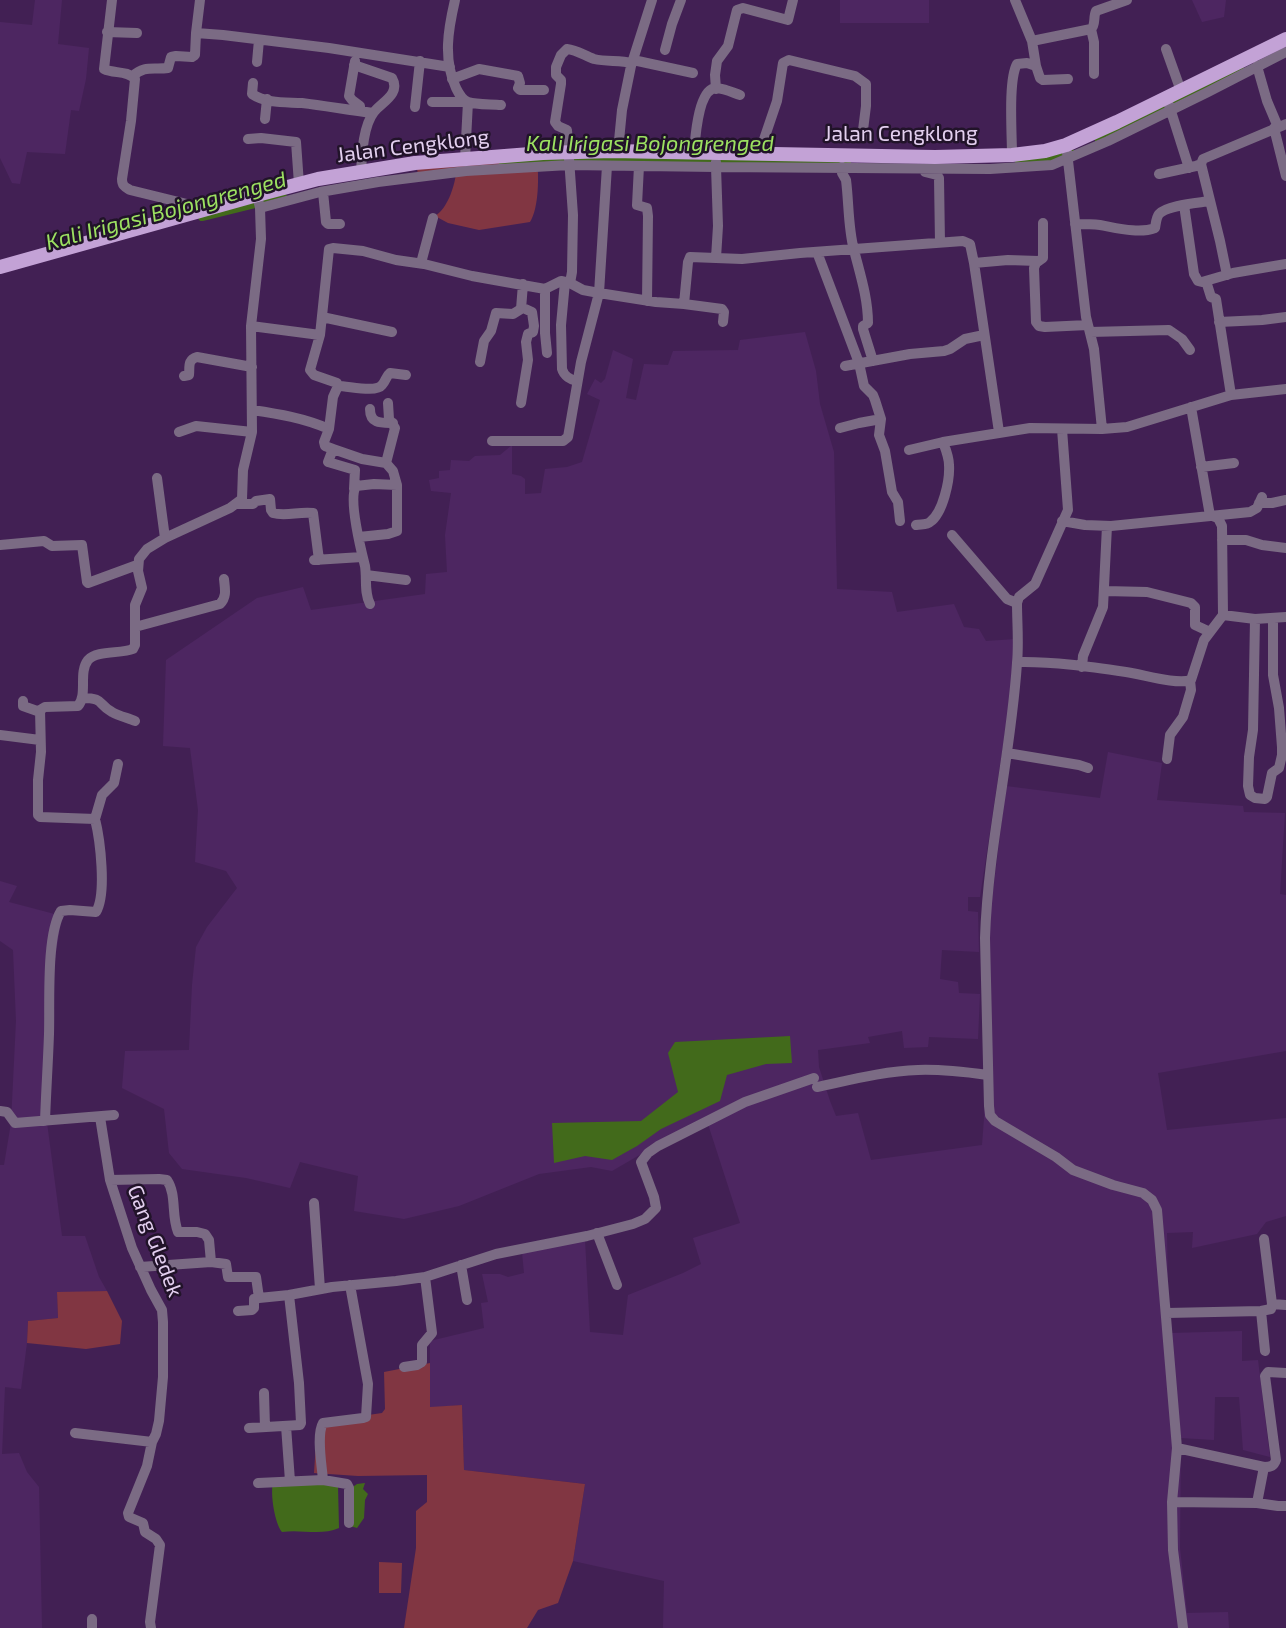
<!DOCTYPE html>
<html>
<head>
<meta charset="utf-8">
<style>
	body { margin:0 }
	canvas { display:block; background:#422054 }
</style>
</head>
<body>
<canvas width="1286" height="1628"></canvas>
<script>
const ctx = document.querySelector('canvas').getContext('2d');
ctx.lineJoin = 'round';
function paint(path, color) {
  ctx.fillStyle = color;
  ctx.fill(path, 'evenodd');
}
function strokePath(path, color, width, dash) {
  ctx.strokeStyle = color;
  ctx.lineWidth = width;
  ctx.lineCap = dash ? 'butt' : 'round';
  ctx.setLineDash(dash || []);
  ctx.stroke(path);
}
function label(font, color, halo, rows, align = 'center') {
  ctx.font = font + ' "Exo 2",sans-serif';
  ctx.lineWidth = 5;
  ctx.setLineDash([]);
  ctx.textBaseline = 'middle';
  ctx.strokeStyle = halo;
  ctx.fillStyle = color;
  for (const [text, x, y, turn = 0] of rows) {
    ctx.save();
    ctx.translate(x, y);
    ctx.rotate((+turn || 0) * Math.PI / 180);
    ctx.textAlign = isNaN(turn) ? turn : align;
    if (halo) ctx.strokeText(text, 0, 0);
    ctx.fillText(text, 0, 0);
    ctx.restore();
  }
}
paint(new Path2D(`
	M 35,0 L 62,0 L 58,44 L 89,48 L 86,79 L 79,111 L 71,110 L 65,154 L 27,152 L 20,184 L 12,183 L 0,158 L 0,22 L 32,25 Z
	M 840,0 L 929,0 L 929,23 L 840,23 Z
	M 1192,0 L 1226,0 L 1224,17 L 1202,22 Z
	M 805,332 L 816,371 L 820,404 L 834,452 L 837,589 L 892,592 L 897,612 L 954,604 L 964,627 L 979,629 L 986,641 L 1016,639 L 1014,673 L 980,897 L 968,897 L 968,911 L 978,912 L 979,952 L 942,950 L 940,979 L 958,982 L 959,993 L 980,994 L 978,1039 L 929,1037 L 928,1047 L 904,1048 L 902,1031 L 868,1037 L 870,1043 L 818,1050 L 819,1067 L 830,1101 L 836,1116 L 858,1113 L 871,1160 L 982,1145 L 990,1039 L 988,932 L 1006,786 L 1100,798 L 1108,752 L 1162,763 L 1157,800 L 1243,806 L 1244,812 L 1285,813 L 1280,894 L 1286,895 L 1286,1051 L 1158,1073 L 1167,1130 L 1286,1118 L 1286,1216 L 1266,1222 L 1257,1234 L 1192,1248 L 1193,1232 L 1167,1233 L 1168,1293 L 1171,1333 L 1242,1331 L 1242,1361 L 1258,1360 L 1270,1457 L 1243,1450 L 1239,1397 L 1215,1397 L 1214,1440 L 1181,1438 L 1180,1548 L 1187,1613 L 1228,1612 L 1229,1628 L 663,1628 L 664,1581 L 573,1561 L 585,1484 L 464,1470 L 462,1405 L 430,1408 L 430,1341 L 484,1328 L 481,1303 L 488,1302 L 482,1274 L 500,1274 L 508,1277 L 524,1273 L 522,1252 L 585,1240 L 590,1332 L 623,1335 L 628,1295 L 683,1273 L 701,1264 L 693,1238 L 740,1223 L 707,1121 L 643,1153 L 612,1171 L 591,1167 L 539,1174 L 459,1206 L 404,1219 L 354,1211 L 358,1176 L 300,1162 L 290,1188 L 246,1178 L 182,1169 L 169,1153 L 164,1109 L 122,1088 L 125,1051 L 189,1050 L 192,985 L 196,947 L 207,927 L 237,888 L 226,871 L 195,862 L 198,810 L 190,748 L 163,746 L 166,660 L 257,598 L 303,587 L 311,610 L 425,594 L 426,574 L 447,572 L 445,535 L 451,493 L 431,491 L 429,480 L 439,478 L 439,471 L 450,470 L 451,460 L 469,461 L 475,456 L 500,455 L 512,445 L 512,474 L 521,476 L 525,479 L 525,494 L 541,493 L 545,469 L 567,467 L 582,462 L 600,400 L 587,394 L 595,379 L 601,383 L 605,379 L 613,350 L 633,359 L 626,398 L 636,400 L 644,364 L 668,365 L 673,351 L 738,350 L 740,340 Z
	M 0,881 L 17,886 L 9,902 L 62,916 L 53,971 L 46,1115 L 62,1236 L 85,1236 L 99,1277 L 107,1291 L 57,1293 L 58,1318 L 28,1321 L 27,1343 L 21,1389 L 5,1387 L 2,1454 L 19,1453 L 27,1472 L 39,1487 L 42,1628 L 0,1628 L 0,1165 L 4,1165 L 11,1123 L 16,1021 L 13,950 L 0,941 Z`), '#4d2661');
paint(new Path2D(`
	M 537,159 C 539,176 539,208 530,222 L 479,230 L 448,223 L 435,216 C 447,209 454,188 456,174 L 418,177 L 417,167 Z
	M 107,1291 L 122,1321 L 120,1344 L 86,1349 L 27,1343 L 28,1321 L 58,1318 L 57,1292 Z
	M 430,1363 L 430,1407 L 462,1405 L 464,1470 L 585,1484 L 573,1561 L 558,1603 L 538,1610 L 527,1628 L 404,1628 L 416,1548 L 416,1511 L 427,1502 L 427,1475 L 358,1476 L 314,1473 L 317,1427 L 320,1422 L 382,1413 L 385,1409 L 384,1372 Z
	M 379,1562 L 402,1563 L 401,1593 L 379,1593 Z`), '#813642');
paint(new Path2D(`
	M 790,1036 L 792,1063 L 766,1064 L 727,1075 L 720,1101 L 661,1129 L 637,1146 L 612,1160 L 585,1156 L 554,1163 L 552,1123 L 641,1121 L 678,1092 L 668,1053 L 675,1042 Z
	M 282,1482 L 338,1486 L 339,1528 C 321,1536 301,1529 282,1532 C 275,1524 270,1494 273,1483 Z
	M 365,1483 L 363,1489 L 368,1494 L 365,1500 L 364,1518 L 357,1528 L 350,1526 L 350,1489 L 357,1484 Z`), '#426a1b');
strokePath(new Path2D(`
	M 1099,140 L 1240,69
	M 1019,163 L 1071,153
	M 503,164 L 531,161 L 586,160 L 847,163
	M 202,217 L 283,197`), '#426a1b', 8);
strokePath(new Path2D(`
	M 112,0 L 104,69 C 114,74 127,70 135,79 L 131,121 L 122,179 C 122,186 125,187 130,190 L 187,204 L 194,207 L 197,211
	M 455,0 C 448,30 443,59 456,88 C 459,94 462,100 468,102 C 476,105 492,104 501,105
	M 1091,29 L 1094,42 L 1094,74
	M 107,32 L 137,33
	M 196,33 L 223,35 L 329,48 L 450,67
	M 1032,41 L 1091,29 C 1096,25 1093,17 1096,11 L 1127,0
	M 1166,49 L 1181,91
	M 665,50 L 672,24 L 681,0
	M 633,60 L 693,73
	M 355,61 L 349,96 L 352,100 L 360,106 L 360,111
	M 257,62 L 259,40
	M 354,65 L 392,78 C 401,94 382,102 374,112 C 363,126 362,154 361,172
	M 1036,66 L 1040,78 L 1043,80 L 1068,79
	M 1257,66 L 1267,101 L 1278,127
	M 133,76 C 144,65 154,70 168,68 L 171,57 L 176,56 L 192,57 L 195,55 L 196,33 L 200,0
	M 452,79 L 479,69 L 518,76 L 520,83 L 518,88 L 520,90 L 544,90
	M 253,83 L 252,94 C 267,104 286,102 302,103 C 326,106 349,110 373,113
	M 716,89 L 715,75 L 717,61 L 728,46 L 737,10 L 743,8 L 788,20 L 793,0
	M 432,102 L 468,102 L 465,159
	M 1169,105 L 1189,168
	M 415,107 L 420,61
	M 265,119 L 267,99
	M 1274,128 L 1286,176
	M 248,139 L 261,138 L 296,142 L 299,184
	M 618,151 L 622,110 L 631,66 L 652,0
	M 694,153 C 695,139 698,96 712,89 C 720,86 733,93 740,95
	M 759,154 L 777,101 L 783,63 L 789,60 L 855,76 L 866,84 L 866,106 L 862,138
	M 1012,155 C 1012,134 1008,80 1017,64 L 1027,63 L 1036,66 L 1032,41 L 1015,0
	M 1201,164 L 1220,241 L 1227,275
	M 639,166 L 637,205 L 647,208 L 648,216 L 647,301
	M 842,167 L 842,173 L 846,180 C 849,203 848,228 854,250 C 860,274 868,298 868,323 L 863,326 L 863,329 L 873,361
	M 925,172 L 937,175 L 939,178 L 940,243
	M 1159,174 L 1196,166 L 1201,164 L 1203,159 L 1286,124
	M 323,192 L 326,222 L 328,224 L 340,224
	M 1184,205 L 1194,274 L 1198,281 L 1202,282 L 1233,273 L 1286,264
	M 260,208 L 320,192 L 378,182 L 466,171 L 569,165 L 716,167 L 716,162
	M 1043,223 L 1043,258 L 1036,263 L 1034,268 L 1036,322 L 1039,326 L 1045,327 L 1088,325
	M 1075,224 C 1083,224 1092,224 1100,225 C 1117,228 1139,234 1155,228 C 1156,223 1156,218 1159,214 C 1167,205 1198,203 1210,201
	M 817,252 L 859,363 L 864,386 L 873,395 L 875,400 L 881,419 L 879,435 L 885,451 L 892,492 L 898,502 L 900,521
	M 716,258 L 718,226 L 716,167 L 990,169 L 1052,165 L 1108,141 L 1208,92 L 1286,52
	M 421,263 L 433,218
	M 974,263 L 1008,260 L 1038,261
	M 1206,281 L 1211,297 L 1216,299 L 1231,395
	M 565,282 L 561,325 L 562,369 C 564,376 571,380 577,381
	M 570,283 L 572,272 L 573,215 L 567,130 L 558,126 L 555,122 L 561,84 L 561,80 L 556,75 L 556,67 L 561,55 L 567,49 C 577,50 585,56 594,59 C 607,62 619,60 632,63
	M 545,289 L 545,333 L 547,353
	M 684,304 L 722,309 L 724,312 L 723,322
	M 322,317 L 392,332
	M 1219,322 L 1262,320 L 1286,317
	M 251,326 L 320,335
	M 1090,332 L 1169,330 L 1182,339 L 1190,350
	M 480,362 L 484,341 L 491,331 L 496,313 L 513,314 L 521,309 L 523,284
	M 845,366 L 910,354 L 944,351 L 950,349 L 965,339 L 984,335
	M 406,375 L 390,373 C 386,376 386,381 382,385 C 376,393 349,386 338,386 L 337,383 L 314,375 L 310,370 L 320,335 L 329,249 L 333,248 L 363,251 L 396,260 L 424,264 L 472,276 L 545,289 L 561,281 L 570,283 L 583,290 L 599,293 L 656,302 L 684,304 L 688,262 L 690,257 L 742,259 L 800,253 L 963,241 L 970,244 L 974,263 L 999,432
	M 184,376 L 189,375 C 190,367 187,360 197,357 L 252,367
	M 338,386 L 333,397 L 329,429 L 324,442 L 325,446 L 333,449 L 328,462 L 355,470 L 354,489
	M 521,403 L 528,360 L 526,342 L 528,334 L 533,332 L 534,326 L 532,312 L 521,307
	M 1191,407 L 1209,510 L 1210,515 L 1218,518 L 1222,526 L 1223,615 L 1255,619 L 1286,617
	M 370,409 C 370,424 381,423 393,423
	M 252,410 C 279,414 304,418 329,429
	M 840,428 L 859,423 L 881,419
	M 1062,429 L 1068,510 L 1035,584 L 1019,597 L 1017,603 C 1017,623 1019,643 1017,663 C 1011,755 988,846 985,938 L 989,1106 L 990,1115 L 995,1121 L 1056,1157 L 1073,1170 L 1113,1185 L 1143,1193 L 1152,1200 L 1157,1210 L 1177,1448 L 1172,1502 L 1173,1550 L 1183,1628
	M 1102,429 L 1127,427 L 1231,395 L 1286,389
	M 179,432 L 196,426 L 252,432
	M 492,441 L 563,441 L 568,437 L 581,362 L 599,293 L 607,166
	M 333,449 L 362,459 L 386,463 L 393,471 L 397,485 L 397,531 L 388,534 L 359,537
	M 909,450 L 943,442 L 1030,428 L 1102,429 L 1094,349 L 1086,317 L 1067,152
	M 386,463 L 395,428 L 389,419 L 388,403
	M 1201,467 L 1234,463
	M 157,478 L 165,538
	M 1259,503 L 1272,503 L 1286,500
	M 237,504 L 253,504 L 256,501 L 270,499 L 271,510 L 273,513 C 286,517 299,511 313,513 L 319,560
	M 1062,521 L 1085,525 L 1111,526 L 1250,512 L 1257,508 L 1262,497
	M 916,525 C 921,524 927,525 930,522 C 943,513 950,480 949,465 C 949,457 946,450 943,442
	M 952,535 L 1007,599 L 1017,603
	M 1222,540 L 1246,540 L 1262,545 L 1286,548
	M 0,545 L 44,541 L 52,546 L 82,545 L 87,582 L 88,583 L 137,565
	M 314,560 L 362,557
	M 366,575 L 406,580
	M 1105,591 L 1147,592 L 1191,603 L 1195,607 L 1195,625 L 1210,632
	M 370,604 C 364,593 367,578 365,566 C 361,550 348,499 356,486 L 374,484 L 397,485
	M 1255,619 L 1253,730 L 1249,757 L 1248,786 L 1250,795 L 1255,798 L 1265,799 L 1267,797 L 1272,773 L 1279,768 L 1282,755 L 1282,747 L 1279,708 L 1273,675 L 1273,618
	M 135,627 L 220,604 C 227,597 225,589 224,579
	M 1017,662 C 1051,661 1092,667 1126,672 C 1142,674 1176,685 1191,680 L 1204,640 L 1223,615
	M 1082,667 L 1083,656 L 1103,607 L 1107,526
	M 82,698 C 105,698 97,704 112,712 C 119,716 128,718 135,721
	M 23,701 L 23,706 L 40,712
	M 0,735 L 40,740
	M 1007,753 L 1079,765 L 1088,768
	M 1167,759 L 1170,735 L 1183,717 L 1191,690 L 1190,680
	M 95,819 L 102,795 L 114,783 L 118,764
	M 817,1087 C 850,1080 884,1071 918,1070 C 942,1069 965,1072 988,1075
	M 0,1111 L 7,1112 L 15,1123 L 114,1115
	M 100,1117 L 110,1180 L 132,1248 L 151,1290 L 162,1310 L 163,1322 L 163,1377 L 159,1421 L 156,1434 L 152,1442 L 147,1466 L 128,1513 L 129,1517 L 143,1523 L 145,1532 L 156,1539 L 160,1545 L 150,1622 L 151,1628
	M 45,1121 C 46,1092 48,1063 49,1034 C 50,1004 46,935 61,911 L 70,910 L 96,912 C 107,894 100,839 95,819 L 40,817 L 38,815 L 38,780 L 41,752 L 40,710 L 45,707 L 78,706 C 88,694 78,673 88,660 C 97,650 121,654 133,649 L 135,645 L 135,605 L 142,588 L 138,571 L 139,559 L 147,549 L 165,538 L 230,508 L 242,499 L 243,470 L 252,432 L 251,326 L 261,239 L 260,208 L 257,195
	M 110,1180 L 159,1179 L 167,1180 C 177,1195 171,1215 178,1232 L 197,1232 L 205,1234 L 209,1240 L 211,1262 L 226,1264 L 228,1277 L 256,1277 L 259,1298 L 289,1295 L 299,1383 L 301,1423 L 300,1425 L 249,1428
	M 314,1203 L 320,1289
	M 597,1233 L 617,1285
	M 1264,1239 L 1272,1304
	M 461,1265 L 467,1300
	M 140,1267 L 211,1262
	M 289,1295 L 332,1287 L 396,1281 L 425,1277 L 496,1254 L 587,1236 L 633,1224 L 645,1219 L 656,1208 L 654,1197 L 641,1162 L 648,1153 L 658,1146 L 745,1102 L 814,1078
	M 238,1311 L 252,1310 L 254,1308 L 254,1299 L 259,1298
	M 1261,1311 L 1265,1351
	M 1167,1313 L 1261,1311 L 1271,1309 L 1272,1304 L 1286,1305
	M 404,1367 L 417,1365 L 422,1362 L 422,1345 L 432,1333 L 425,1277
	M 264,1393 L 265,1427
	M 286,1426 L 290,1481
	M 75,1433 L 152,1442
	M 1177,1448 L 1264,1467 C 1271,1467 1274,1466 1276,1460 L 1265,1376 L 1268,1372 L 1286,1373
	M 323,1480 C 322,1466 316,1435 323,1423 L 363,1418 L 366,1417 L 368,1384 L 350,1285
	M 258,1483 L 323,1480 L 347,1484 L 349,1488 L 349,1523
	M 1172,1502 L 1257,1503 L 1278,1506 L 1286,1506
	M 1257,1503 L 1264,1467
	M 92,1619 L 92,1628`), '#7b6b84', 10);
strokePath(new Path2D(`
	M 0,267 L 257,195 L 318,179 L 415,163 L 543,153 L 612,151 L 935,157 L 1012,155 L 1045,151 L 1066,145 L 1117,122 L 1286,39`), '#c3a2d6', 14);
label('21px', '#e3cfef', '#211329', [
	["Jalan Cengklong",901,134],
	["Jalan Cengklong",413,146,-7],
	["Gang Gledek",155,1241,69]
]);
label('italic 22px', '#9ce161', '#211329', [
	["Kali Irigasi Bojongrenged",650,144],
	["Kali Irigasi Bojongrenged",166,211,-15]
]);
</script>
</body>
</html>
